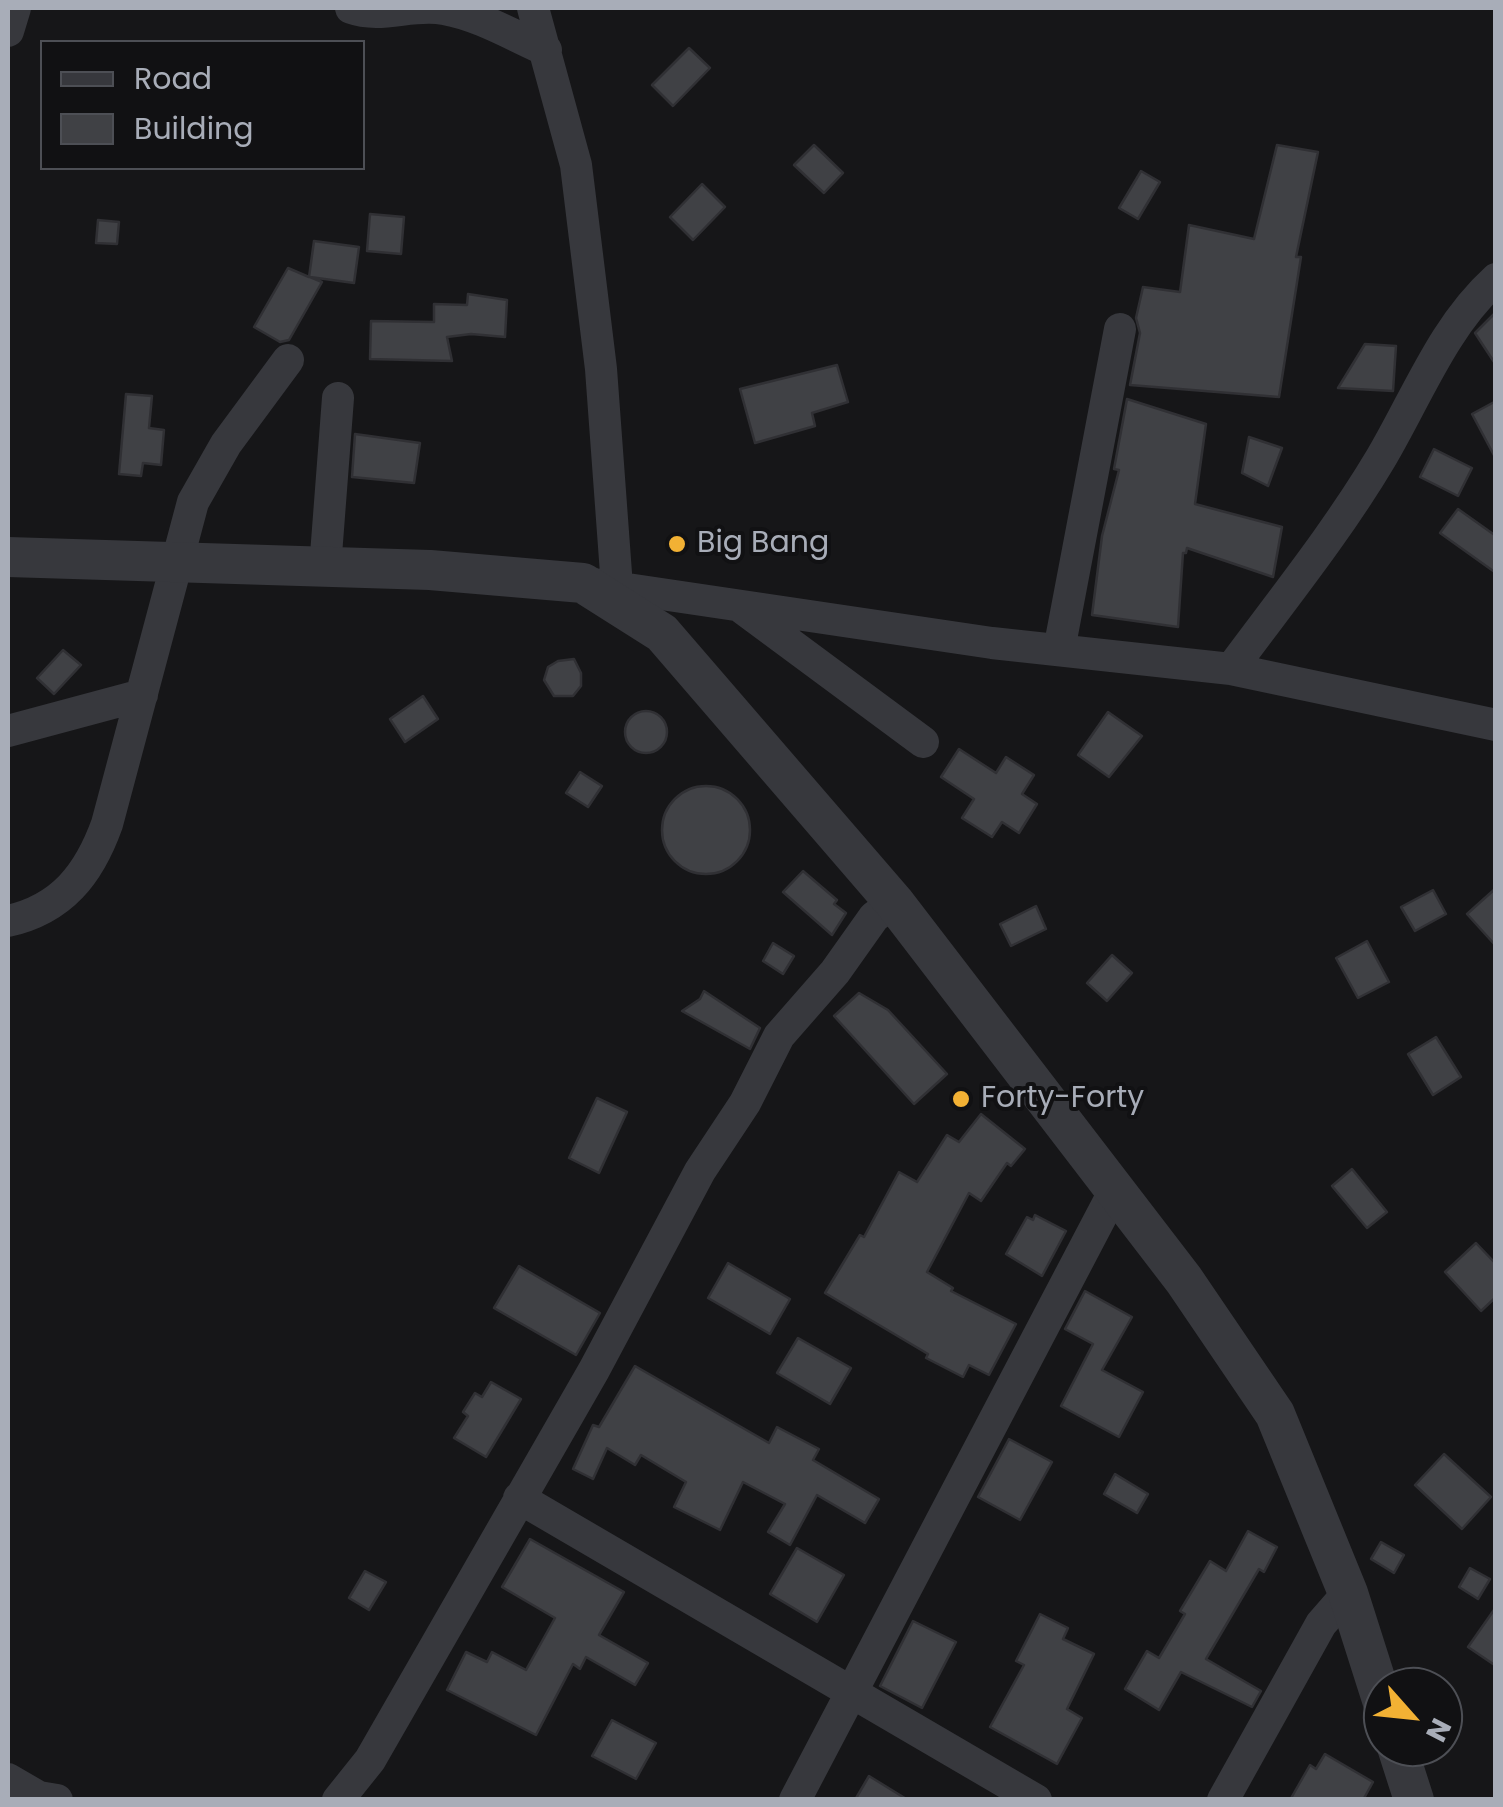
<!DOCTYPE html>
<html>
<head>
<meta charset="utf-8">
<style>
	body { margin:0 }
	#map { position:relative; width:1503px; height:1807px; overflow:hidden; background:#161618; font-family:Poppins,sans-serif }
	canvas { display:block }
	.frame { position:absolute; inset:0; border:10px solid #a8adb8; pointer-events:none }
	.legend { position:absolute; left:40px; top:40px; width:325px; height:130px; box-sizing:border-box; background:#111113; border:2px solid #4d4f55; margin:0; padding:12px 18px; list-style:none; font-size:30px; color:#a8adb8 }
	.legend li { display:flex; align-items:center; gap:20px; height:50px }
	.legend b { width:50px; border:2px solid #4d4f55 }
	.north { position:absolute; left:1363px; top:1667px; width:100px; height:100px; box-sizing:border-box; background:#111113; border:2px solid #4d4f55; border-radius:50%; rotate:117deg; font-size:28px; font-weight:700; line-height:40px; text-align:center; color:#a8adb8 }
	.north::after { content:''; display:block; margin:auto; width:35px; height:45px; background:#f2b134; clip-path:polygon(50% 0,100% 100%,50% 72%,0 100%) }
</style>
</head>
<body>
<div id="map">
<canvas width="1503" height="1807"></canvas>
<div class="frame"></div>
<ul class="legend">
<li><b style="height:12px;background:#37383d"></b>Road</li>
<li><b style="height:28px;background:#404145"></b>Building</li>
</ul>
<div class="north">N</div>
</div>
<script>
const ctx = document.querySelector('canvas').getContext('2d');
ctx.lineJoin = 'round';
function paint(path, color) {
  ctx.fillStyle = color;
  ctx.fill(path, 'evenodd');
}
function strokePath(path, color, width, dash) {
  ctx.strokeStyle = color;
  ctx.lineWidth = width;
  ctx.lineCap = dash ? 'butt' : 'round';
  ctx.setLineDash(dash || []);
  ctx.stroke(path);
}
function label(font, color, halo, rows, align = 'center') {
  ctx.font = font + ' Poppins,sans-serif';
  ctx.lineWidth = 8;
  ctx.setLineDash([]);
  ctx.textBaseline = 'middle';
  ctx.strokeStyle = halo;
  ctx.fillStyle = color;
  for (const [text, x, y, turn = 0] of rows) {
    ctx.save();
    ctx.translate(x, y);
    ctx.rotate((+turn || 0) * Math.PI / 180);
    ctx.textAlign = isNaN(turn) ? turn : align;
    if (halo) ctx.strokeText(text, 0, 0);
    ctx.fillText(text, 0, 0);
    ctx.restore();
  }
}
const building = new Path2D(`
	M 689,48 L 710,68 L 673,106 L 652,85 Z
	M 814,145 L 843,173 L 824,193 L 794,165 Z
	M 1277,145 L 1318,152 L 1296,257 L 1301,257 L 1279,397 L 1130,385 L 1140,333 L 1136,318 L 1143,287 L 1180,292 L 1189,225 L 1254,239 Z
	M 1141,171 L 1160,182 L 1138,219 L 1119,208 Z
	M 702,184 L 725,207 L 693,240 L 670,217 Z
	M 370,214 L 404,217 L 401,254 L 367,251 Z
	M 98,220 L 119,222 L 117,244 L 96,243 Z
	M 314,241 L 359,247 L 354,283 L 310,277 L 322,282 L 289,340 L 280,342 L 254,327 L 288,268 L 309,277 Z
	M 468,294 L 507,300 L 505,337 L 471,334 L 447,337 L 452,361 L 370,359 L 371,321 L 434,322 L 434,304 L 467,305 Z
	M 1496,312 L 1496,365 L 1475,333 Z
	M 1365,344 L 1396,346 L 1393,391 L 1338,388 Z
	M 837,365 L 848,402 L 812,413 L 815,426 L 755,443 L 740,389 Z
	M 126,394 L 152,396 L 149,428 L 164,430 L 161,465 L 143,463 L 141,476 L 119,474 Z
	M 1127,399 L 1206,424 L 1195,504 L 1282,527 L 1273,577 L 1187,548 L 1186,553 L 1183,553 L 1178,627 L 1092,615 L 1102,536 L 1119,470 L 1114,469 Z
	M 1496,401 L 1496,459 L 1472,414 Z
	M 355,434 L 420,443 L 414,483 L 352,477 Z
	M 1249,437 L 1282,448 L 1268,486 L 1242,473 Z
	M 1434,449 L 1472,468 L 1458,496 L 1420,477 Z
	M 1458,509 L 1496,536 L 1496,573 L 1440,533 Z
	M 63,650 L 81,665 L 54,694 L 37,678 Z
	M 574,659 L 581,673 L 581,686 L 573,696 L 554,696 L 544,680 L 548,667 L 558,661 Z
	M 423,696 L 438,719 L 405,742 L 390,719 Z
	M625 732a21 21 0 1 1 42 0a21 21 0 1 1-42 0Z
	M 1108,712 L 1142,736 L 1109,777 L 1078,755 Z
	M 959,749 L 996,773 L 1006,757 L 1034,775 L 1022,794 L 1037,804 L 1019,833 L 1002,822 L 992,837 L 962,818 L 974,799 L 941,777 Z
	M 580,772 L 602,786 L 588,807 L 566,793 Z
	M662 830a44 44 0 1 1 88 0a44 44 0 1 1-88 0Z
	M 803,871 L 837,900 L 834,904 L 846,913 L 832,935 L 783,892 Z
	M 1496,888 L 1496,946 L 1467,914 Z
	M 1433,890 L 1446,914 L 1415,931 L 1401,907 Z
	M 1036,906 L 1046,929 L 1011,946 L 1000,924 Z
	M 1367,941 L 1389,982 L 1358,998 L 1336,958 Z
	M 773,943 L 794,956 L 783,974 L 763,961 Z
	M 1112,955 L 1132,973 L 1107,1001 L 1087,983 Z
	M 704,991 L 760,1028 L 750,1049 L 682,1011 L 700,999 Z
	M 859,993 L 888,1010 L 947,1074 L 914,1104 L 834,1016 Z
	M 1436,1037 L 1461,1077 L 1433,1095 L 1408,1054 Z
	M 597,1098 L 627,1112 L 599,1173 L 569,1158 Z
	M 981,1114 L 1025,1149 L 1011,1166 L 1007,1163 L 981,1201 L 969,1193 L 927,1272 L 953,1288 L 951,1291 L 1016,1324 L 989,1375 L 969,1365 L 963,1377 L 926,1358 L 928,1354 L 825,1293 L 860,1235 L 864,1237 L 899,1172 L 917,1182 L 947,1135 L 959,1142 Z
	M 1352,1169 L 1387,1212 L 1367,1228 L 1332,1186 Z
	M 1035,1215 L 1066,1231 L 1042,1276 L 1006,1254 L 1027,1217 L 1033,1220 Z
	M 1476,1243 L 1496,1264 L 1496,1297 L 1481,1311 L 1445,1272 Z
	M 728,1263 L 790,1299 L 770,1334 L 708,1298 Z
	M 519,1266 L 600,1313 L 576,1355 L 494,1308 Z
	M 1085,1291 L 1132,1317 L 1102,1370 L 1143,1392 L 1119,1437 L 1061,1406 L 1093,1344 L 1065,1329 Z
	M 798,1338 L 851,1368 L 830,1404 L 777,1373 Z
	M 635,1366 L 769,1443 L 777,1427 L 819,1449 L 813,1460 L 879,1499 L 865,1523 L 817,1495 L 790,1545 L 768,1532 L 785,1504 L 743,1482 L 720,1530 L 674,1507 L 686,1482 L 641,1455 L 635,1465 L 607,1448 L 593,1479 L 573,1469 L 593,1425 L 599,1427 Z
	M 491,1382 L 521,1399 L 486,1457 L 454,1438 L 468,1416 L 463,1412 L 475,1393 L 482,1397 Z
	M 1009,1439 L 1052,1462 L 1020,1520 L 978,1497 Z
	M 1444,1454 L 1491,1497 L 1462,1529 L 1415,1485 Z
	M 1115,1474 L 1148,1494 L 1137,1513 L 1104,1494 Z
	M 1248,1531 L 1277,1547 L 1264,1572 L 1259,1569 L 1206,1659 L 1261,1691 L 1252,1707 L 1181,1672 L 1159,1710 L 1125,1689 L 1147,1651 L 1159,1658 L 1185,1614 L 1180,1611 L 1210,1561 L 1226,1571 Z
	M 530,1539 L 624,1592 L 599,1635 L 648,1663 L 635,1685 L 586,1657 L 580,1669 L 573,1664 L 536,1735 L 447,1690 L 466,1652 L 487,1662 L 492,1652 L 526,1670 L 555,1618 L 502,1587 Z
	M 1381,1542 L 1404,1555 L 1394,1573 L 1371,1559 Z
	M 797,1548 L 844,1575 L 817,1622 L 770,1594 Z
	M 1470,1568 L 1490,1579 L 1478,1599 L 1459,1587 Z
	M 365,1571 L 386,1582 L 369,1610 L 349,1598 Z
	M 1496,1607 L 1496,1666 L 1468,1647 Z
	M 1040,1614 L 1068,1628 L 1063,1639 L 1094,1654 L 1067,1709 L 1082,1718 L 1057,1764 L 990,1727 L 1024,1665 L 1016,1661 Z
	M 913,1621 L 956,1642 L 922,1708 L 880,1686 Z
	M 612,1720 L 656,1743 L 636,1779 L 592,1756 Z
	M 1325,1754 L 1373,1782 L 1363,1800 L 1290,1800 L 1310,1765 L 1316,1769 Z
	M 869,1776 L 908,1800 L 855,1800 Z`);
paint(building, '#404145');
strokePath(building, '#303034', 2.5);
strokePath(new Path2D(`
	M 351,8 C 382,19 412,3 444,9 C 479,15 514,36 546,50
	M 533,8 L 576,165 L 601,369 L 617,587
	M 8,31 L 15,8
	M 325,568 L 338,398
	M 587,583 L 992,643 L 1231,669 L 1496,725
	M 742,608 L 923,742
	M 1059,650 L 1120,329
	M 1231,669 C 1282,600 1337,532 1381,458 C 1417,397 1443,327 1496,279
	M 8,731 L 142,695
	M 8,921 C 62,909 89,874 107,824 L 193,502 L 226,444 L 288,360
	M 519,1498 L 1036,1800
	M 8,1779 L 39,1797 L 57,1800
	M 338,1800 L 370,1760 L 594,1370 L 700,1171 L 745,1103 L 779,1036 L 835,972 L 874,917 L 894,902
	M 795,1800 L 1115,1190
	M 1223,1800 L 1321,1624 L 1348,1593`), '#37383d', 32);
strokePath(new Path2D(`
	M 8,557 L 430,570 L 583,583 L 662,633 L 894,902 L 1184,1280 L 1275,1414 L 1348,1593 L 1383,1703
	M 1397,1747 L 1414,1800`), '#37383d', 40);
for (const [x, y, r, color] of [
	[677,544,10,"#f2b134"],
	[961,1099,10,"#f2b134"]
]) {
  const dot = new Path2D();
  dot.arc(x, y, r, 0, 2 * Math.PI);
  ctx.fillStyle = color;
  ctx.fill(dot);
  strokePath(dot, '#111113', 4);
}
label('30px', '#a8adb8', '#111113', [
	["Big Bang",697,544],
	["Forty-Forty",981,1099]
], 'left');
</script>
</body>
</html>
